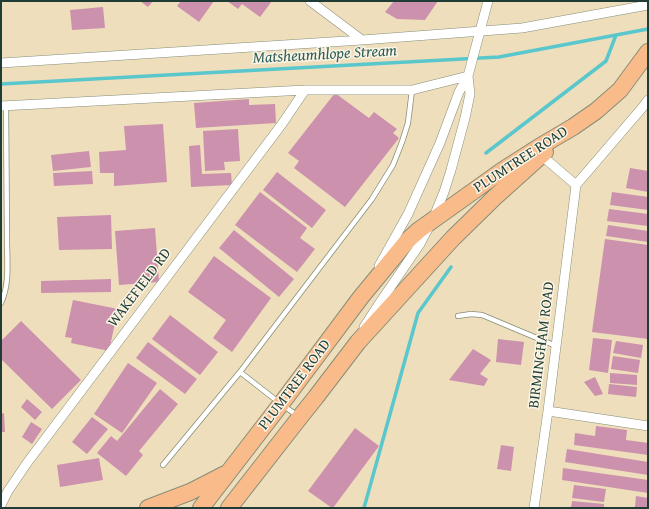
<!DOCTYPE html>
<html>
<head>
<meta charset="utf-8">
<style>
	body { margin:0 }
	#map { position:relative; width:649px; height:509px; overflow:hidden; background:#eedebc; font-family:"Gentium Book Plus",serif }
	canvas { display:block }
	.frame { position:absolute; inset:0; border:2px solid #1f3d34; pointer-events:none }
</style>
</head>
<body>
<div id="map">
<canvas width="649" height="509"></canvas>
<div class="frame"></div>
</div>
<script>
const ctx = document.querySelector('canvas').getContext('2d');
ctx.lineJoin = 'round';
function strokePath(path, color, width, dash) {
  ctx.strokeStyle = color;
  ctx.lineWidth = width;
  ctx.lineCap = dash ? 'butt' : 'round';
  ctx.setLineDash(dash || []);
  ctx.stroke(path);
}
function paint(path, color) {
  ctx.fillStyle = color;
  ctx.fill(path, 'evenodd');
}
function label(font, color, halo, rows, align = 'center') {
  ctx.font = font + ' "Gentium Book Plus",serif';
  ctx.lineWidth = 3;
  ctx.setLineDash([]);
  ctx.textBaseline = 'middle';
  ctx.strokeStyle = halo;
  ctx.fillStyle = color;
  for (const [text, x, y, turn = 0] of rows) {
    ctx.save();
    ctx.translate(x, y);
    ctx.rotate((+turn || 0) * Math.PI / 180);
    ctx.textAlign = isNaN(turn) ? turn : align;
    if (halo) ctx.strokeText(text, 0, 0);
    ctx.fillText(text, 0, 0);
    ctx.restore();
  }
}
strokePath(new Path2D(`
	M 1,84 L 499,57 L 648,29
	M 486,153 L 606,61 L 616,35
	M 364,508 L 418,313 L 451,267`), '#5ac7cd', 3.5);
paint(new Path2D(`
	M 140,1 L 153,1 L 148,7 Z
	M 181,1 L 214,1 L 199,22 L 177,6 Z
	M 227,1 L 272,1 L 260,17 L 242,4 L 238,9 Z
	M 394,1 L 438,1 L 425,20 L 397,19 L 385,12 Z
	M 103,7 L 105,28 L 72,30 L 70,10 Z
	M 335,93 L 369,118 L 374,112 L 397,129 L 393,133 L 399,138 L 345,207 L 294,168 L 299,161 L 288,153 Z
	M 249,99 L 249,105 L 275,104 L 276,123 L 196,128 L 194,103 Z
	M 163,124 L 167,182 L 114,186 L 114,173 L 100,173 L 99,152 L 126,150 L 124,126 Z
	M 238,129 L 240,161 L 224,162 L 225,170 L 205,171 L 203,131 Z
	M 200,145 L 202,174 L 231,173 L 232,185 L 191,187 L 189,146 Z
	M 89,151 L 91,167 L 53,171 L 51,155 Z
	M 630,168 L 648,171 L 648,192 L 626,188 Z
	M 92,171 L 93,184 L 54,186 L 53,173 Z
	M 277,172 L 326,210 L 312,228 L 263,190 Z
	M 260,192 L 307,228 L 300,238 L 315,249 L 297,272 L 235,225 Z
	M 612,192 L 648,197 L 648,210 L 610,205 Z
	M 609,209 L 648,214 L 648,226 L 607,221 Z
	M 111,215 L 112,249 L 59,250 L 57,217 Z
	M 608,225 L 648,231 L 648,242 L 606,236 Z
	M 155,228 L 159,282 L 119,285 L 115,231 Z
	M 234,230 L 294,279 L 279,297 L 219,248 Z
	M 605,239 L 648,245 L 648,339 L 592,332 Z
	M 214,256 L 271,298 L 232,352 L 213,338 L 226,320 L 188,292 Z
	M 111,279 L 111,292 L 41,293 L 41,281 Z
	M 73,300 L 118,309 L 109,351 L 71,343 L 72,338 L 65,337 Z
	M 170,315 L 218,352 L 200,375 L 152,339 Z
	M 21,321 L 81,380 L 52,409 L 1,359 L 1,341 Z
	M 593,338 L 612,340 L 608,373 L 589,370 Z
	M 498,339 L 524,342 L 521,365 L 496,362 Z
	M 616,341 L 643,345 L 641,358 L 613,353 Z
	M 148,342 L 197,379 L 185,394 L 136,358 Z
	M 473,349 L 491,360 L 480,374 L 488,379 L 484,386 L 449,380 Z
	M 613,356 L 640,360 L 638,373 L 611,369 Z
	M 128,363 L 157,383 L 122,433 L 94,414 Z
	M 610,373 L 637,375 L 637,385 L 610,383 Z
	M 595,377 L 603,394 L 595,396 L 584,382 Z
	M 609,384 L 637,387 L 636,397 L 608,394 Z
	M 160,389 L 178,404 L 139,451 L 143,455 L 126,476 L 97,453 L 111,436 L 117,441 Z
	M 27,399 L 42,412 L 35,420 L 21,407 Z
	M 4,413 L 5,432 L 1,432 L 1,414 Z
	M 92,417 L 108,429 L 87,454 L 72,442 Z
	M 31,422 L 42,429 L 32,444 L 22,437 Z
	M 596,426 L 627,430 L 626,440 L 648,443 L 648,455 L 574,445 L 575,433 L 595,436 Z
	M 355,428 L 379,446 L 333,508 L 332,508 L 308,491 Z
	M 501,445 L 514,447 L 511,471 L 497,469 Z
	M 567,449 L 648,462 L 648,475 L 565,462 Z
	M 99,458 L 103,480 L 60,487 L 57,465 Z
	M 563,468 L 648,480 L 648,493 L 562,480 Z
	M 574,485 L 606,489 L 604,502 L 572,498 Z
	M 636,496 L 648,498 L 648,508 L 635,507 Z
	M 572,501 L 604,504 L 604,508 L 571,508 Z`), '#cc91ad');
const service = new Path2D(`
	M 1,303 C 10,284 7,261 7,240 C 7,195 6,151 6,106
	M 458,316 L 471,314 L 482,315 L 556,346
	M 240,372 L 281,404 L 298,416
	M 163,465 L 240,372 L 372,199 L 393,165 L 402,142 L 408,123 L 412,90`);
const minor = new Path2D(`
	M 310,1 L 362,40
	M 1,63 L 362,40 L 522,28 L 648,5
	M 1,106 L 305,90 L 412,90 L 468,76
	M 541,155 L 576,185
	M 576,185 L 642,108 L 648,100
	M 379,266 L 408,214 L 440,143 L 459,92 L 468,76 L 488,1
	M 364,327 L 379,304 L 420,244 L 433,219 L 444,192 L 451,170 L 465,118 L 470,94 L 468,76
	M 548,411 L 648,426
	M 1,505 L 8,491 L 27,463 L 282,124 L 305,90
	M 534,508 L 548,411 L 576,185`);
const trunk = new Path2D(`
	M 148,508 L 190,492 L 225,474
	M 201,508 L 281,404 L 361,297 L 408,240 L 419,230 L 503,170 L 539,147 L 573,127 L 596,111 L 620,90 L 648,52
	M 229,508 L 300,417 L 316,397 L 358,342 L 453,238 L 495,197 L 545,152`);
strokePath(service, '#868e78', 6);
strokePath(minor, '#868e78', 10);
strokePath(trunk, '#868e78', 18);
strokePath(service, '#fff', 4.5);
strokePath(minor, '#fff', 9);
strokePath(trunk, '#fabb8b', 16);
label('15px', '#1f3d34', '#fcf5e5', [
	["PLUMTREE ROAD",521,160,-33],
	["WAKEFIELD RD",140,288,-53],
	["BIRMINGHAM ROAD",542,345,-83],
	["PLUMTREE ROAD",295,385,-53]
]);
label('italic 16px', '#2e605a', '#fcf5e5', [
	["Matsheumhlope Stream",325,55,-3]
]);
</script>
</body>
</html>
